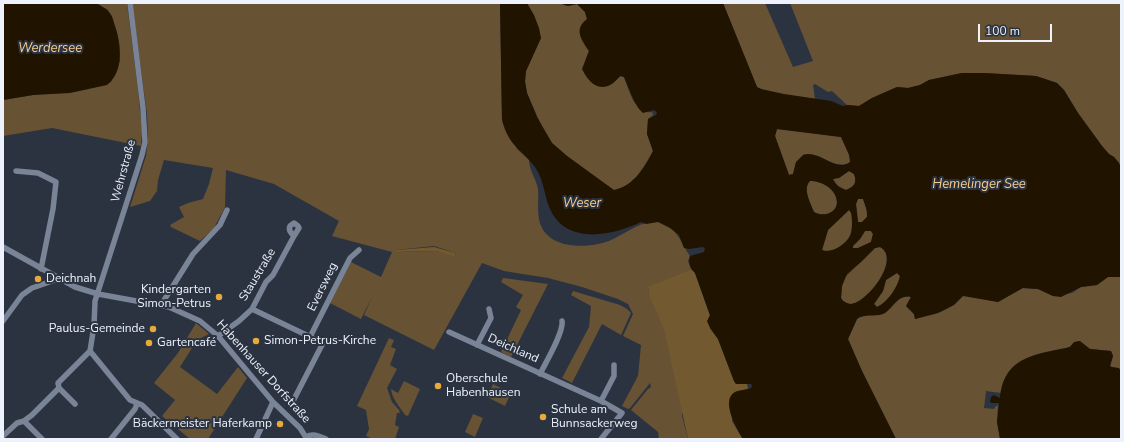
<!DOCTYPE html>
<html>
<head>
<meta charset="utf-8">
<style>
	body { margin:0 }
	#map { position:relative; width:1124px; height:442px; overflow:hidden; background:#2b3341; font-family:"Nunito Sans",sans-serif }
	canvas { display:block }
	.frame { position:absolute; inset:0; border:4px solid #edf2fc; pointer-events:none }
	.scale { position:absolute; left:978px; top:24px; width:74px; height:18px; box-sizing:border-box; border:2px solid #edf2fc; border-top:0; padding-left:5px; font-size:12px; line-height:14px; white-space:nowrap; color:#edf2fc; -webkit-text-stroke:3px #2b3341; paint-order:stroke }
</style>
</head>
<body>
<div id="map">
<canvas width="1124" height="442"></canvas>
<div class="frame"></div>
<div class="scale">100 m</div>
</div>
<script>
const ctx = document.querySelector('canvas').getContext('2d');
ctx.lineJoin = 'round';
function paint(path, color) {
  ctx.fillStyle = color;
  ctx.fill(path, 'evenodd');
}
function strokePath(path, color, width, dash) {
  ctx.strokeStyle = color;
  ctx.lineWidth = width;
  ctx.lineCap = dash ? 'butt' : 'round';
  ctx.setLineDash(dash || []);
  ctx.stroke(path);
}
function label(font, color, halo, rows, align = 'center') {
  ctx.font = font + ' "Nunito Sans",sans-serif';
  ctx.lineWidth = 4;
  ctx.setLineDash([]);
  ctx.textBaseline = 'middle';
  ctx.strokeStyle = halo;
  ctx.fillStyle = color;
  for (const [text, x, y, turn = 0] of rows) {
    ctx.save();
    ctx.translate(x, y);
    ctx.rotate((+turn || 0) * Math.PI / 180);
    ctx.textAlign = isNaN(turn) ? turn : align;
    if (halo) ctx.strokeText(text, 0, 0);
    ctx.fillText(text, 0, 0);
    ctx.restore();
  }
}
paint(new Path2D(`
	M 96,3 L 127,3 L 138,90 L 142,131 L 141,146 L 52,128 L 3,136 L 3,100 L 111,82 L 120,61 L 108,10 Z
	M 132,3 L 500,3 L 502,120 L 517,149 L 529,160 C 529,170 536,178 538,189 C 539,201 536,217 542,228 C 554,250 589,248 609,241 C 624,235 641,220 658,222 C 676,225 681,243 690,256 L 688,261 L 691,269 L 648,288 L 649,294 L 683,296 L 682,416 L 688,439 L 659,439 L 658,432 L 631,410 L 648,389 L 651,387 L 650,383 L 630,408 L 628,409 L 622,406 L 638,376 L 641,345 L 623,336 L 633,314 L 628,304 L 618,299 L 582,287 L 548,278 L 504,271 L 482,263 L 434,350 L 364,315 L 372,297 L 361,319 L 330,303 L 351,262 L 381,277 L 392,252 L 332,236 L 339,221 L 274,184 L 226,170 L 225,207 L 214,228 L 200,241 L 171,227 L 170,225 L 184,217 L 179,207 L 188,203 L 203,199 L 209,184 L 213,168 L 164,160 L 158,180 L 157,191 L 150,201 L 130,207 L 146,156 L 148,140 L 147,114 ZM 434,246 L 455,253 L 456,256 L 436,251 L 395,252 L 396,250 Z
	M 527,3 L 559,3 L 568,6 L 577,4 L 585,12 L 587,19 L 585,45 L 589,51 L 585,61 L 610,85 L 621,76 L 624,77 C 629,90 635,115 652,112 L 653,115 L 648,119 L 647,134 L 653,151 C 644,167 634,186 614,191 L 567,156 L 552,143 L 541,125 L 527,93 L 525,82 L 526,71 L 541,38 Z
	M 723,3 L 765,3 L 793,67 L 813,61 L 790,3 L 1121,3 L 1121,168 L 1119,163 L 1114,157 L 1109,154 L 1102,146 L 1078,113 L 1064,90 L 1057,83 L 1036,76 L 984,73 L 962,73 L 929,80 L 920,85 L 908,88 L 897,87 L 872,98 L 859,106 L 847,105 L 832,91 L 828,92 L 815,84 L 813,85 L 815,99 C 798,96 772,95 757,87 Z
	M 777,129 L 841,137 L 850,155 L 850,162 C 840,169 827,160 818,156 L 796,162 L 793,174 L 789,175 L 775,136 Z
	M 849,171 L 854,174 C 857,182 855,186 846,190 L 838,186 L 833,179 L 840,177 Z
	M 810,181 C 822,181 837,189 837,203 C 836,214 822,217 814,212 C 811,203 802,189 810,181 Z
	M 861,198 L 863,199 C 866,205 867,211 867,217 L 862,222 L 858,222 L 856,204 L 858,199 Z
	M 849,210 L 851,212 C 852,219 853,228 850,235 C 847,244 832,254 822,250 L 828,230 Z
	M 865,231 L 871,231 L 873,234 L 871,242 L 858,248 L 853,248 L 852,246 L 860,239 Z
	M 880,247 C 901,259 867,303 851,304 C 848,304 845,302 842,300 L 841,298 L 842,286 L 844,278 L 875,248 Z
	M 897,273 L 900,276 C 898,287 888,302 877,307 L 874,304 L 883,291 L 886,280 Z
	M 1108,277 L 1121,277 L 1121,372 L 1119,369 L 1111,367 L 1110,366 L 1113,356 L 1111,351 L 1090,349 L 1079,341 C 1074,342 1071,347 1066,348 C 1034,354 1009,357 1001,393 L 986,391 L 984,408 L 994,409 L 995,407 L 998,405 L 997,422 L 1000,439 L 896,439 L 862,371 L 848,339 L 857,319 L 860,317 L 891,308 C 895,301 903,295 911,297 L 906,306 L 914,314 L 915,319 C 936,313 948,313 963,295 L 998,302 L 1022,288 L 1038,289 L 1053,296 L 1072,293 L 1081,287 L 1097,285 Z
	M 503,278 L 548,284 L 511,357 L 501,352 L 521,310 L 516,307 L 523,295 L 501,282 Z
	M 573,291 L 620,305 L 627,309 L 631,313 L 621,335 L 602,324 L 572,383 L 562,378 L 589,327 L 591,306 L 571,295 Z
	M 196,323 L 209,334 L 197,340 L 180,367 L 217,394 L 238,367 L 247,378 L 208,439 L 190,439 L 162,416 L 175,400 L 154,383 L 178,353 Z
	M 389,338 L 394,340 L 391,347 L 396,349 L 390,365 L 397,369 L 387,388 L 392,402 L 399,410 L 400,413 L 397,413 L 395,425 L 399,427 L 395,439 L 373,439 L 366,436 L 369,429 L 366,410 L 357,406 Z
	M 404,381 L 420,389 L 408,416 L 405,415 C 400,407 392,399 391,389 L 398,393 Z
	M 493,384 L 511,393 L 505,406 L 487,397 Z
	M 473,414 L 483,418 L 475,437 L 465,432 Z`), '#675233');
paint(new Path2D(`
	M 434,247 L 455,253 L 456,257 L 436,251 L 395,252 L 396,250 Z
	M 691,269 L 695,273 L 710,316 L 710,328 L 718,339 L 734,381 L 736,384 L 747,384 L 748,389 L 735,392 L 732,421 L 743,439 L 688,439 L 664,329 L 649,295 L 648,287 Z`), '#73592f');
paint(new Path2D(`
	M 3,3 L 96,3 C 100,6 106,8 109,12 C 112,15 113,19 114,23 C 121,42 125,71 107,85 L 70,93 L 33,95 L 3,100 Z
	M 500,3 L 527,3 L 534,15 L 539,28 L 541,38 L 526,71 L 525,81 L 527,93 L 537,117 L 552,143 L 567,156 L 614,190 C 634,186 645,167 653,151 L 647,134 L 648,119 L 656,115 L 657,112 L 654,110 L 643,113 L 639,109 L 634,101 L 624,77 L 620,76 C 617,79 614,83 610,85 C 596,92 587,79 582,69 L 589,51 C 582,40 573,30 587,19 L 585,12 L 577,4 L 568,6 L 559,3 L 723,3 L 757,87 L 761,89 L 784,94 L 831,101 L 843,106 L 847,105 L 859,106 L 872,98 L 897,87 L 908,88 L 920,85 L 929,80 L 962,73 L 984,73 L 1036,76 L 1057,83 L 1064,90 L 1078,113 L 1102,146 L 1109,154 L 1114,157 L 1119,163 L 1121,168 L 1121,277 L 1108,277 L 1097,285 L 1081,287 L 1061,297 L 1053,296 L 1038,289 L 1023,288 L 998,302 L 963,296 L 954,305 L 938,313 L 915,319 L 914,314 L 906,306 L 911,297 C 898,294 894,307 885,313 C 878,317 868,314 860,317 L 857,319 L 848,339 L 862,371 L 896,439 L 743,439 C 737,430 720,400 735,392 C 740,390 746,390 751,388 L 752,386 L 751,384 L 736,384 L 734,381 L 718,339 L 710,328 L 707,321 L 710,315 L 695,273 C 690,268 688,263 690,256 L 704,252 L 705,249 L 703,247 L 689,249 L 684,248 L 679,235 L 670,228 L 658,222 L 646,224 L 641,222 C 614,235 570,245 552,213 C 544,199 545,181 535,167 C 521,148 509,147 502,120 ZM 777,129 L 841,137 L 849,155 L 850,162 C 838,172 822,154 809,154 C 807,154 805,154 803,155 L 796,162 L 793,174 L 789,175 L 775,136 ZM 849,171 L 854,174 C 857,182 855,187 846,190 C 840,188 835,185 833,179 L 839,178 ZM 810,181 C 822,181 837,189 837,203 C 836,214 822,217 814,212 C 811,204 802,189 810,181 ZM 858,199 L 863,199 L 867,211 L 867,217 L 862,222 L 858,222 L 856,204 ZM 849,210 C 852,213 852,217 852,222 C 852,226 852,230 851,234 C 847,244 832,254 822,250 L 828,230 ZM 865,231 L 871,231 L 873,234 L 871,242 L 858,248 L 853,248 L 853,246 L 860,239 ZM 880,247 C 902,259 867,303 851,304 C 848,304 845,302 843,301 L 841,298 L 842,286 L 847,274 L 861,262 L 875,248 ZM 897,273 L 900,276 C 898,287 887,303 877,307 L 874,304 L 883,291 L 886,280 Z
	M 1080,341 L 1090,349 L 1111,351 L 1113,356 L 1110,366 L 1112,367 L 1119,368 L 1121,372 L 1121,439 L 1000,439 L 997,422 L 999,403 L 992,403 L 990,402 L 991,397 L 994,395 L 1000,398 C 1004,355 1037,355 1070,347 L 1074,342 Z`), '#201401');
strokePath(new Path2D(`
	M 130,3 L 143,108 L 145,142 L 142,155 L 95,301 L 94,326 L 90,351 L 130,400 L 142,405 L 177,439
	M 16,171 L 38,173 L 56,182 L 53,209 L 41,269
	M 294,223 L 298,226 L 299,228 L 294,236 C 291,233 288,230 290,226 Z
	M 3,247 L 75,287 L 98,294 L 169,307 L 200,321 L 218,336 L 273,402 L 300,428 L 307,439
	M 161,305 L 193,254 L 220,225 L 227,210
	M 252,309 L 323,343 L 291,405
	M 3,321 L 22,295 L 32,288 L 58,279
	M 449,332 L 601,401 L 622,413 L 601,439
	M 218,336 L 239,321 L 252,309 L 266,282 L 273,275 L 294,236
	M 310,337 L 350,258 L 359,250
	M 477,345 L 491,318 L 489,309
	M 540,374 C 546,362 564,332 562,321
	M 59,388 L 75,404
	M 601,401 L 614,376 L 614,365
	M 24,421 L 42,439
	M 3,436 L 17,423 L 24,421 L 32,415 L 59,388 L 58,383 L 90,351
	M 306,437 C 313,433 319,436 326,439
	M 111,439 L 135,409 L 137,404
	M 256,439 L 273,402`), '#7a8497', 5.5);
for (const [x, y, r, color] of [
	[38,279,4,"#eaaa39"],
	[219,297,4,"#eaaa39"],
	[153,329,4,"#eaaa39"],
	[256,341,4,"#eaaa39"],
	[149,343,4,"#eaaa39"],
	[438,386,4,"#eaaa39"],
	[543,417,4,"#eaaa39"],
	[280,424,4,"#eaaa39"]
]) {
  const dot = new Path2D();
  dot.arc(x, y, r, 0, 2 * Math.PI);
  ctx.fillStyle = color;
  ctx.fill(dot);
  strokePath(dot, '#2b3341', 1.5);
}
label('12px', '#edf2fc', '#2b3341', [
	["Wehrstraße",124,171,-75],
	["Staustraße",258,275,-59],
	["Eversweg",323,287,-64],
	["Deichland",513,349,24],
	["Habenhauser Dorfstraße",263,372,48]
]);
label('12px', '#edf2fc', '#2b3341', [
	["Deichnah",46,279],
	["Kindergarten",211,290,"right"],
	["Simon-Petrus",211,304,"right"],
	["Paulus-Gemeinde",145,329,"right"],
	["Simon-Petrus-Kirche",264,341],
	["Gartencafé",157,343],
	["Oberschule",446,379],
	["Habenhausen",446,393],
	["Schule am",551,410],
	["Bunnsackerweg",551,424],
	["Bäckermeister Haferkamp",272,424,"right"]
], 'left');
label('italic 13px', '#f8cc8a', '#2b3341', [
	["Werdersee",50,49],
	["Hemelinger See",979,185],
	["Weser",582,204]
]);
</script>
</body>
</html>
